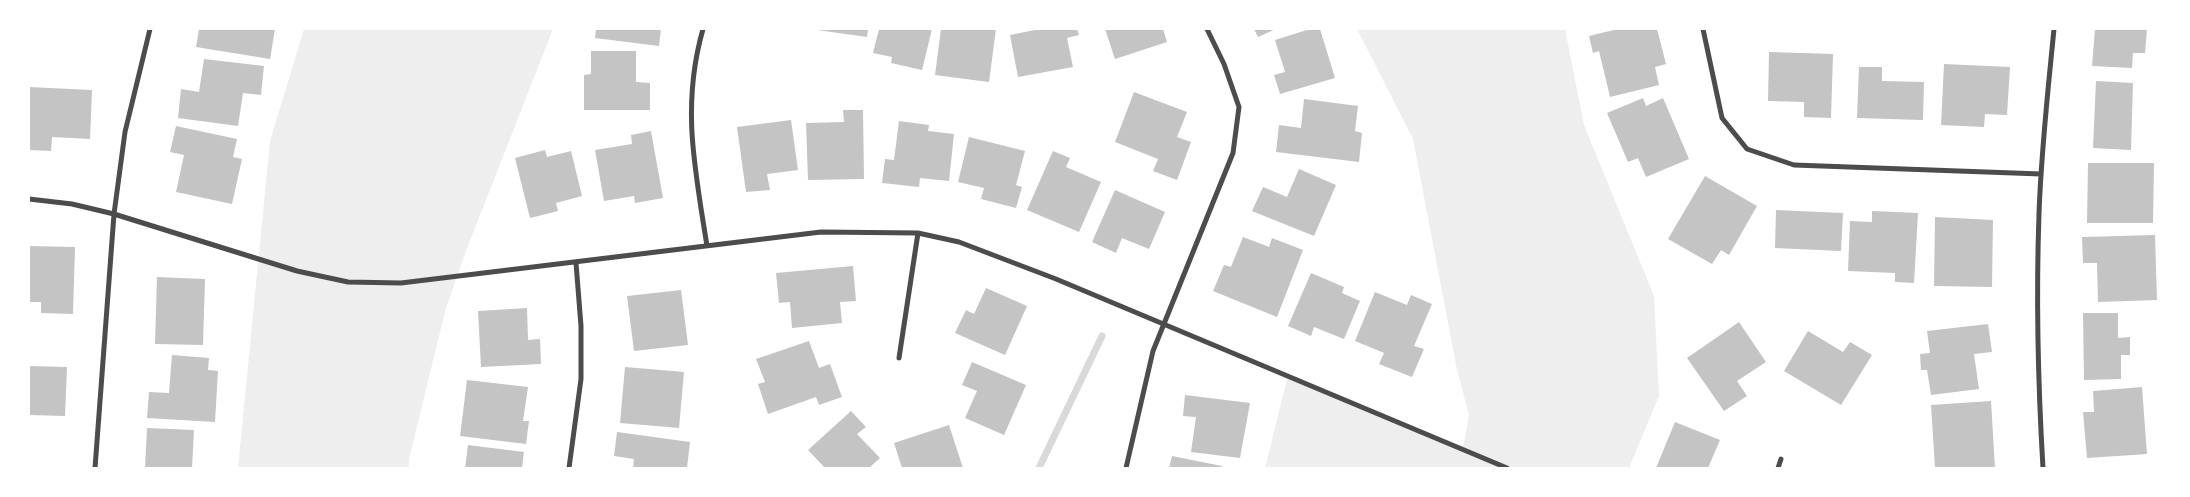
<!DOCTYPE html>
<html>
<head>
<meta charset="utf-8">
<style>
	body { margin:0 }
	#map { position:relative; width:2190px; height:497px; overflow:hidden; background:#fff; font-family:Spectral,serif }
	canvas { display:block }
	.frame { position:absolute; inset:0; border:30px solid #fff; pointer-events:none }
</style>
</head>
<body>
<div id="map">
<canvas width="2190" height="497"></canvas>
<div class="frame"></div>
</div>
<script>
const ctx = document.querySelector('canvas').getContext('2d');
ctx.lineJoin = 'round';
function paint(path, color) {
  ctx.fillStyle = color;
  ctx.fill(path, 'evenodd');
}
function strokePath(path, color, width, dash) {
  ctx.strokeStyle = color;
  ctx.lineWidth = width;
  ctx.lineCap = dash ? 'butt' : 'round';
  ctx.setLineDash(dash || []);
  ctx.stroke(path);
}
paint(new Path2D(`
	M 304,29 L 553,29 L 466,251 L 446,308 L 409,459 L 409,468 L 238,468 L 270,141 Z
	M 1357,29 L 1565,29 L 1584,125 L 1654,296 L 1659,396 L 1629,468 L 1265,468 L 1288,375 L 1463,448 L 1469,415 L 1457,370 L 1413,139 Z`), '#eee');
strokePath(new Path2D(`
	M 1039,468 L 1102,336`), '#d9d9d9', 7);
paint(new Path2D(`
	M 199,29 L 275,29 L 270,59 L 196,47 Z
	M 596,29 L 661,29 L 659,46 L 595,38 Z
	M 810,29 L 868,29 L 867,37 Z
	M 879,29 L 932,29 L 922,70 L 891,63 L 892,57 L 873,53 Z
	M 941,29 L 996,29 L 989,82 L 935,75 Z
	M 1040,29 L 1077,29 L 1079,35 L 1067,38 L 1073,67 L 1018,77 L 1010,35 Z
	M 1105,29 L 1163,29 L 1167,42 L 1115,59 Z
	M 1254,29 L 1276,29 L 1258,37 Z
	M 1310,29 L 1320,29 L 1335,78 L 1280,94 L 1274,75 L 1285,72 L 1275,40 Z
	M 1618,29 L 1657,29 L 1666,64 L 1655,67 L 1659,85 L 1610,97 L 1599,51 L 1593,53 L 1589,36 Z
	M 2095,29 L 2147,29 L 2145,53 L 2133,53 L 2132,68 L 2092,66 Z
	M 591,51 L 636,51 L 636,82 L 650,83 L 650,110 L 584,110 L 584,75 L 591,74 Z
	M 1769,52 L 1833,54 L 1831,118 L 1804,117 L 1804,102 L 1768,101 Z
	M 204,59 L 264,66 L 261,95 L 243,93 L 238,126 L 178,118 L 181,89 L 199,92 Z
	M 1944,64 L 2010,67 L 2007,115 L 1985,114 L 1984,127 L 1941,125 Z
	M 1859,67 L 1882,67 L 1882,81 L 1924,82 L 1923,120 L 1857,118 Z
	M 2096,81 L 2133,83 L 2131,150 L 2093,148 Z
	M 29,87 L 92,90 L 90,139 L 52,137 L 51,151 L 29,150 Z
	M 1134,92 L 1187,112 L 1177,137 L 1191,142 L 1177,180 L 1153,171 L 1158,159 L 1115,142 Z
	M 1643,98 L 1646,106 L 1663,98 L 1689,159 L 1646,177 L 1638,158 L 1628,162 L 1607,113 Z
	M 1304,99 L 1358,106 L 1355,131 L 1362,133 L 1359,162 L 1276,152 L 1279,125 L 1301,128 Z
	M 843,110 L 863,110 L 864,179 L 808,180 L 806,123 L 844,122 Z
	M 791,120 L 798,170 L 767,174 L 770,190 L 746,192 L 737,127 Z
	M 899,121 L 929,125 L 928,131 L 954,134 L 949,181 L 920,178 L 919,187 L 882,183 L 885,159 L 894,160 Z
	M 176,126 L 237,139 L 233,157 L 242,159 L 232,204 L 176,192 L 184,155 L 170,152 Z
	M 651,131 L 663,198 L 635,203 L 634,196 L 604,201 L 595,150 L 632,144 L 631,135 Z
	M 969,137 L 1025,151 L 1016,185 L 1022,187 L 1016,208 L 981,199 L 984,188 L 958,182 Z
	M 545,150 L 547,157 L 571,151 L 582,196 L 556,203 L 558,211 L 530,218 L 515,158 Z
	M 1053,151 L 1070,158 L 1066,167 L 1101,182 L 1079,232 L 1027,210 Z
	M 2088,163 L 2154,163 L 2153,223 L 2087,223 Z
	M 1299,169 L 1336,185 L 1314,236 L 1252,211 L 1263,187 L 1287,197 Z
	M 1705,176 L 1757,206 L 1729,255 L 1721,250 L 1712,264 L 1668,239 Z
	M 1115,190 L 1165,212 L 1149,249 L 1122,238 L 1116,253 L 1092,242 Z
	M 1776,210 L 1843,213 L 1841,251 L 1775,248 Z
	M 1872,211 L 1918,213 L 1914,283 L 1895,282 L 1895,273 L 1848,271 L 1850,221 L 1872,222 Z
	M 1935,217 L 1993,220 L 1992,287 L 1934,286 Z
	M 2155,235 L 2157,300 L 2098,302 L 2097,263 L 2083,263 L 2082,237 Z
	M 1243,237 L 1269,247 L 1272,238 L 1303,250 L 1277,317 L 1213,291 L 1224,265 L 1231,267 Z
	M 29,246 L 75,247 L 73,314 L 41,313 L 41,302 L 29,302 Z
	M 853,266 L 856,301 L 840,302 L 842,323 L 792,328 L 790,302 L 779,303 L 776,273 Z
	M 1311,273 L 1344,287 L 1342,293 L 1360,301 L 1344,339 L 1314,327 L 1311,336 L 1288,326 Z
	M 157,277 L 205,279 L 203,345 L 155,344 Z
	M 986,288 L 1027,306 L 1005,355 L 955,333 L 966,310 L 974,314 Z
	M 681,290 L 688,345 L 634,351 L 627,296 Z
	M 1375,292 L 1407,305 L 1411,295 L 1432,304 L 1414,346 L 1424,349 L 1412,377 L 1379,364 L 1384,353 L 1355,341 Z
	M 527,308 L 528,340 L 540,339 L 541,364 L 481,367 L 478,311 Z
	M 2083,313 L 2118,313 L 2118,338 L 2130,337 L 2130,355 L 2121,355 L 2121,379 L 2084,380 Z
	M 1739,322 L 1766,362 L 1737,381 L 1747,396 L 1724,411 L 1687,358 Z
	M 1988,324 L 1992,352 L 1974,354 L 1979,389 L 1931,395 L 1927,370 L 1921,370 L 1920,354 L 1930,353 L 1927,331 Z
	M 1808,331 L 1843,352 L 1850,342 L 1872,355 L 1841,405 L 1784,371 Z
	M 809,341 L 819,368 L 830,364 L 842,397 L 819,405 L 816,397 L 768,414 L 758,384 L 765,382 L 756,359 Z
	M 172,355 L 209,358 L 208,370 L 218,371 L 215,422 L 147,418 L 149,392 L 169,393 Z
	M 972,362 L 1026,385 L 1004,435 L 965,418 L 977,391 L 962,385 Z
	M 29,366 L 67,367 L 65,416 L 29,415 Z
	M 625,367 L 684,372 L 679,428 L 620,423 Z
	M 467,380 L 528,387 L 523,421 L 529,421 L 526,444 L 460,436 Z
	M 2142,387 L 2147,454 L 2087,458 L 2083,412 L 2094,412 L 2093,391 Z
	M 1185,395 L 1250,403 L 1240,458 L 1191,452 L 1196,417 L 1183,416 Z
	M 1991,401 L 1995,468 L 1935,468 L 1931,405 Z
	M 851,411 L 866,427 L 857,434 L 880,458 L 869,468 L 825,468 L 808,450 Z
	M 1675,422 L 1720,440 L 1708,468 L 1656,468 Z
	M 949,425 L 963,468 L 902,468 L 894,443 Z
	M 147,428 L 194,430 L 192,468 L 145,468 Z
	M 617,432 L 690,442 L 687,468 L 633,468 L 634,459 L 614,456 Z
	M 468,445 L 524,452 L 522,468 L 465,468 Z
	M 1172,456 L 1222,466 L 1222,468 L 1169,468 Z`), '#c4c4c4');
strokePath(new Path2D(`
	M 703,29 C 681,106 695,169 707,246
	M 1703,29 L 1722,118 L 1747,149 L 1794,165 L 2041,174
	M 29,199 L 72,204 L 114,214 L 297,271 L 348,282 L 401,283 L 821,232 L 918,233 L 959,242 L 1056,279 L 1507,468
	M 899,358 L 918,233
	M 95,468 L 114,214 L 125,132 L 150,29
	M 569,468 L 581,379 L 581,326 L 576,263
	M 1126,468 L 1153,351 L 1233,153 L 1239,107 L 1224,64 L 1207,29
	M 1778,468 L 1781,459
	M 2043,468 C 2038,384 2036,299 2039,214 C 2041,152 2048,90 2054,29`), '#4c4c4c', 5);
</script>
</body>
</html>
